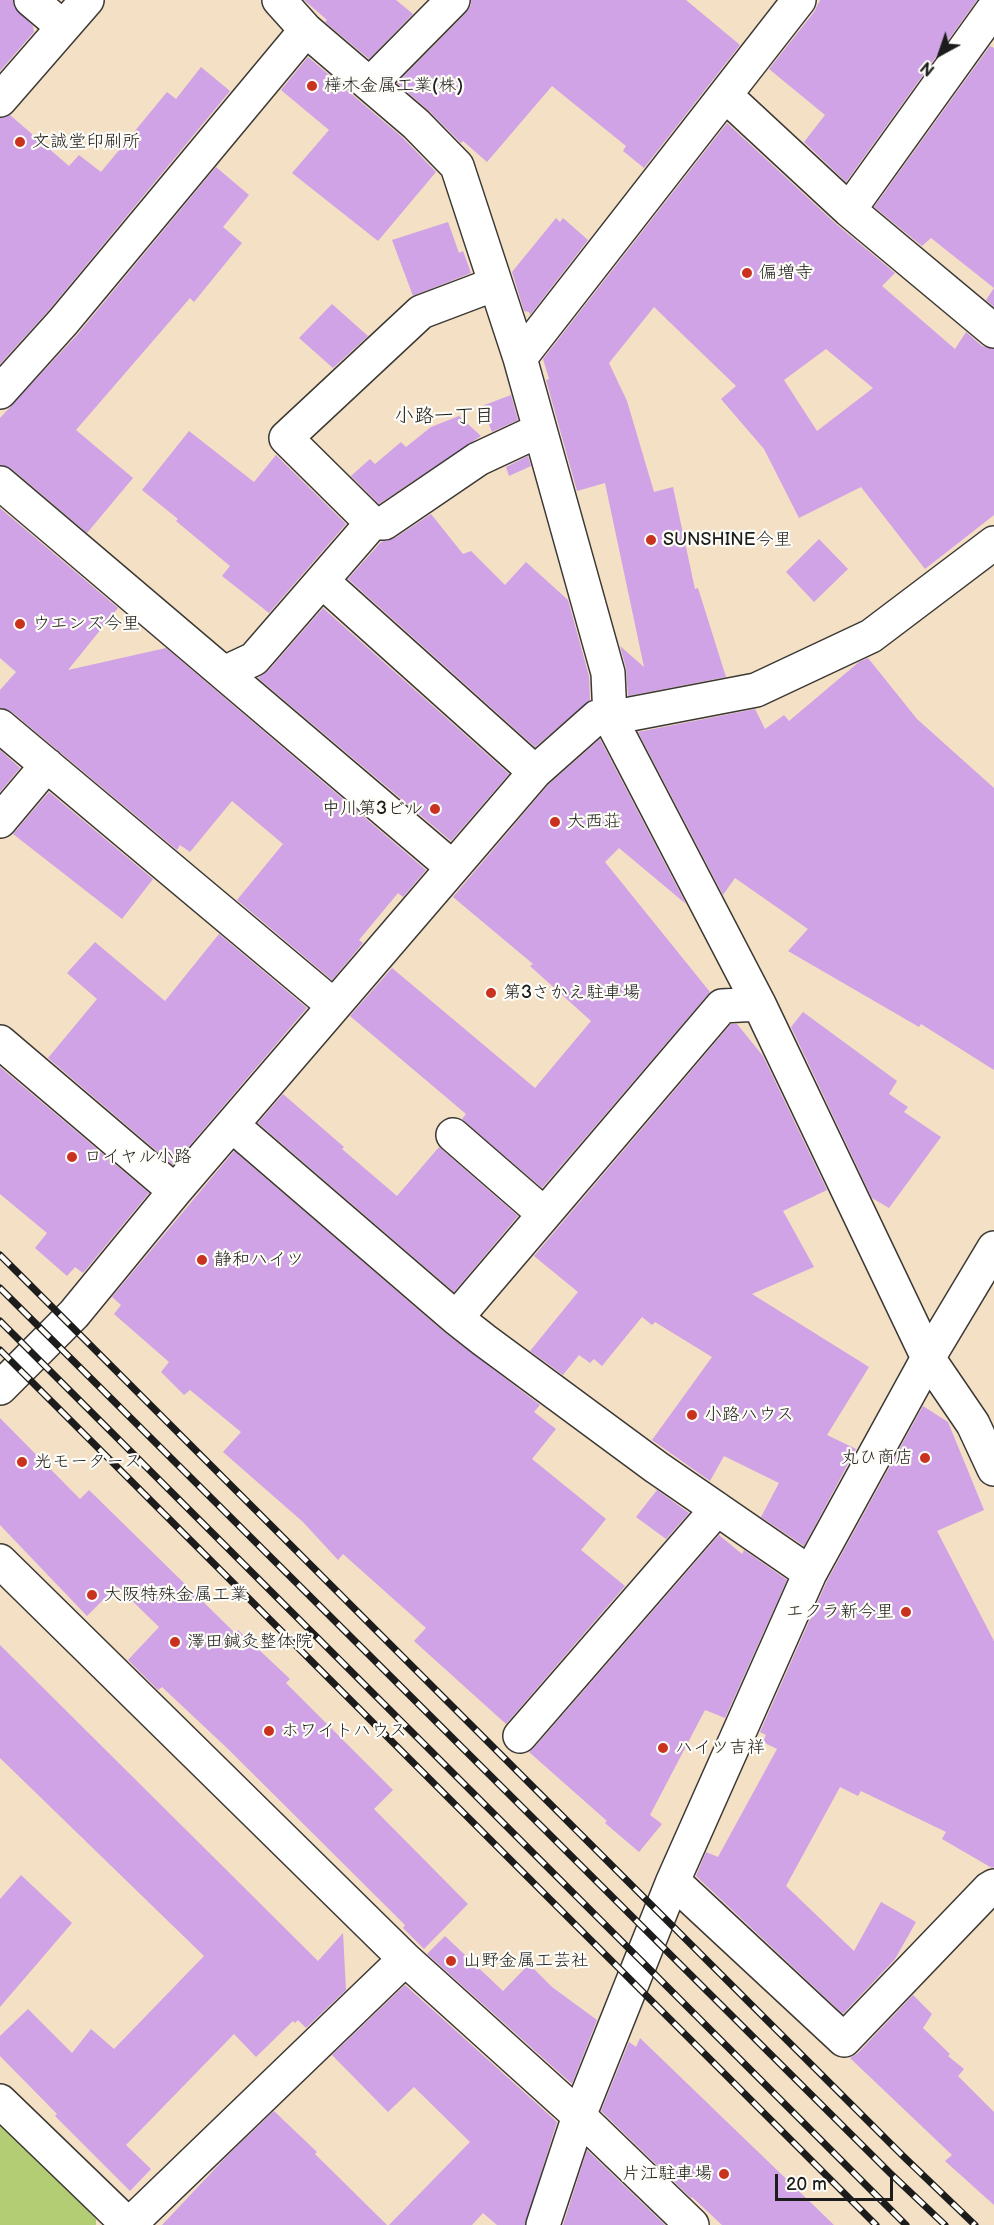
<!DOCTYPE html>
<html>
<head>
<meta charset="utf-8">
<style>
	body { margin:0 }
	#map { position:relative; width:994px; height:2225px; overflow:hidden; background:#f4e0c4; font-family:"Balsamiq Sans",sans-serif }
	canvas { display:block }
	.north { position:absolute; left:910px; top:24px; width:60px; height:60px; -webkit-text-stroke:4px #fdfcf7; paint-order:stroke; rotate:220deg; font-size:16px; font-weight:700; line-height:24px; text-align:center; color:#1c1c1c }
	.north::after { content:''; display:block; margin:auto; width:21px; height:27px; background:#1c1c1c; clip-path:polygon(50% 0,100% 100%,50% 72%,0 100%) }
	.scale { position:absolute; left:775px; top:2174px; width:118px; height:27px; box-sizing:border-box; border:3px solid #1c1c1c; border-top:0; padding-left:8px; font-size:18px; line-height:21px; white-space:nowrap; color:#1c1c1c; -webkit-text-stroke:4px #fdfcf7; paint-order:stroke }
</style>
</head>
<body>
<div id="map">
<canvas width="994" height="2225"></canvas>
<div class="north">N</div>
<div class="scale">20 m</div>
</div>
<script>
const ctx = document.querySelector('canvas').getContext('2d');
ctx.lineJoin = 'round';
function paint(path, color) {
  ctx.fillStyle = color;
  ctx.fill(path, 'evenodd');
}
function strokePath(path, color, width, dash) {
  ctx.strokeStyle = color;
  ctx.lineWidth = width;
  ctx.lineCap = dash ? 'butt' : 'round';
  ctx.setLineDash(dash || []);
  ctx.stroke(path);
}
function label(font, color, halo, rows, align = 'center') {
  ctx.font = font + ' "Balsamiq Sans","Klee One",sans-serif';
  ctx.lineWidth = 4.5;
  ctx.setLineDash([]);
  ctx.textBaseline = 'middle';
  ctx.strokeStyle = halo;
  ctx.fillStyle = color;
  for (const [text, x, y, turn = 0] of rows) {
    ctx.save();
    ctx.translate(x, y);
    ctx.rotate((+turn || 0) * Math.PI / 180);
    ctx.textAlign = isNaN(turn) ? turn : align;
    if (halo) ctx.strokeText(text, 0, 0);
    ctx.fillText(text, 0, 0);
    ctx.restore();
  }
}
paint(new Path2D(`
	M 0,2123 L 96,2219 L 96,2225 L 0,2225 Z`), '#b2cd74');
paint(new Path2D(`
	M 0,0 L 13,0 L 14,7 L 33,26 L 34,32 L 0,71 Z
	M 304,0 L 396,0 L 413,14 L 369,59 L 325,22 L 327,20 Z
	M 471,0 L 686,0 L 740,45 L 644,168 L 623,151 L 626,146 L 552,86 L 487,162 L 463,141 L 461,143 L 429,111 L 397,83 L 466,13 L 471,5 Z
	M 820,0 L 977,0 L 846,182 L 804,142 L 825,115 L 769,69 L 814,12 Z
	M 990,46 L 994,48 L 994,307 L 986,300 L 994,288 L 931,238 L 922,246 L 874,207 Z
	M 308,57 L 403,138 L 436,172 L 378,241 L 292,173 L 329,130 L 281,90 Z
	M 201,67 L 230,91 L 49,310 L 0,364 L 0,118 L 10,115 L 69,166 L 79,155 L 101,172 L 167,92 L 176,99 Z
	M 727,123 L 836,224 L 895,273 L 882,286 L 955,349 L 966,332 L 982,346 L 994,349 L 994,515 L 925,569 L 861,487 L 799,518 L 764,449 L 721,399 L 736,386 L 654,307 L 609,363 L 627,401 L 654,492 L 673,487 L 695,589 L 698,588 L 726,677 L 628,696 L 626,668 L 620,646 L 644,667 L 605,483 L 577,491 L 546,380 L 549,379 L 543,359 ZM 826,349 L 873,388 L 817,431 L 784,380 Z
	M 216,167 L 249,195 L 223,227 L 242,243 L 194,302 L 190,298 L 76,430 L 133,478 L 87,533 L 12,469 L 0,465 L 0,418 L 77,335 Z
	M 556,218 L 560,222 L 563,218 L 588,240 L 530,315 L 529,312 L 524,311 L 512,272 Z
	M 448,222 L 459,253 L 463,251 L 471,273 L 413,296 L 392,240 Z
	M 332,304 L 368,336 L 333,368 L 299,338 Z
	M 511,395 L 518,420 L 492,432 L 482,406 Z
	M 459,416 L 481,436 L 379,504 L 351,476 L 370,459 L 375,464 L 401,442 L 406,447 L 431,427 Z
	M 189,431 L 254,482 L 276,455 L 346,524 L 269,613 L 222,576 L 230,566 L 176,521 L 178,519 L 142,490 Z
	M 528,456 L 531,466 L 509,476 L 506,467 Z
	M 0,508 L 118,608 L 68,670 L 166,648 L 426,870 L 403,897 L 398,893 L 359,940 L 363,943 L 332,980 L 237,900 L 283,844 L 232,801 L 190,852 L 180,845 L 177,850 L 12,712 L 0,708 L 0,690 L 16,672 L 0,658 Z
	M 431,514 L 463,554 L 471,551 L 505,585 L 526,562 L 568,600 L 589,676 L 590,700 L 535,747 L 348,579 L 381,542 L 395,538 Z
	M 819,539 L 848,569 L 814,602 L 786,572 Z
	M 323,608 L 509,774 L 451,841 L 258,678 L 268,671 Z
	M 868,658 L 917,719 L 994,788 L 994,1070 L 921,1024 L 919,1027 L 788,951 L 808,929 L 735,878 L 723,895 L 638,732 L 755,709 L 765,729 L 784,715 L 789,721 L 859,662 Z
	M 600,739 L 686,904 L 619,848 L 605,862 L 710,992 L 542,1188 L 462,1119 L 466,1114 L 350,1016 L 392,968 L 535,1088 L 591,1021 L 530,966 L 533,964 L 453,897 L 548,785 Z
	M 0,750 L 20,768 L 0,792 Z
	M 49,792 L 153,879 L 122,919 L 13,834 Z
	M 219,934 L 307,1008 L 173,1165 L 48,1058 L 97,999 L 67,973 L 95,942 L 165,1001 Z
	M 803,1012 L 897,1081 L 889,1094 L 908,1107 L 904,1112 L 941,1137 L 889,1208 L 872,1198 L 791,1027 Z
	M 731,1024 L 737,1024 L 763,1056 L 827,1190 L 783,1211 L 814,1267 L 752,1294 L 869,1367 L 827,1435 L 856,1449 L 804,1546 L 761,1517 L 779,1483 L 724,1456 L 710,1481 L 652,1440 L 712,1357 L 655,1322 L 652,1325 L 642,1317 L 602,1366 L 594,1359 L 590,1363 L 579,1355 L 563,1375 L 530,1351 L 578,1292 L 534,1256 Z
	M 0,1067 L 149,1193 L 83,1273 L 75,1267 L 67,1276 L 35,1248 L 47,1233 L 0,1194 Z
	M 283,1094 L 344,1147 L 342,1149 L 397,1196 L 439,1147 L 518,1216 L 454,1292 L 258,1123 Z
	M 234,1151 L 444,1332 L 540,1405 L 534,1412 L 556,1429 L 532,1459 L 606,1519 L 581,1550 L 625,1586 L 506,1724 L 414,1641 L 426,1628 L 343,1554 L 338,1560 L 303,1522 L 223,1452 L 241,1432 L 190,1390 L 184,1395 L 161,1372 L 169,1362 L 114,1314 L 121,1305 L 112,1297 Z
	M 923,1406 L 948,1422 L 984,1510 L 937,1531 L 994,1641 L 994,1867 L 992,1868 L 942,1839 L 946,1832 L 861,1791 L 858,1796 L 840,1787 L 786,1886 L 854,1951 L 881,1902 L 916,1922 L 895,1959 L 843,2014 L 696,1876 L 706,1852 L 718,1857 L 777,1749 L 763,1742 L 766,1735 L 760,1732 L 827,1581 Z
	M 0,1418 L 80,1499 L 89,1490 L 235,1633 L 238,1630 L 290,1679 L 286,1683 L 393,1790 L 374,1809 L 468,1904 L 424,1949 L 403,1928 L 405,1925 L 227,1748 L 162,1687 L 158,1690 L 128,1660 L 159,1627 L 117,1586 L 87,1616 L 0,1525 Z
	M 657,1490 L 689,1513 L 666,1539 L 636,1517 Z
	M 719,1535 L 742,1554 L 744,1550 L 787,1580 L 725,1718 L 705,1710 L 650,1815 L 662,1824 L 639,1852 L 605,1823 L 607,1821 L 529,1752 L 534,1748 Z
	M 0,1645 L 318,1961 L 343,1933 L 346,1990 L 306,2028 L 298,2020 L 295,2023 L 293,2021 L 256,2057 L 234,2034 L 126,2145 L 151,2169 L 130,2191 L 55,2116 L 57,2114 L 0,2056 L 0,2036 L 28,2009 L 72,2053 L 91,2029 L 114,2049 L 204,1956 L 0,1758 Z
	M 21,1875 L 72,1923 L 0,2007 L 0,1899 Z
	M 445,1936 L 503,1991 L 529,1964 L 552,1987 L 597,2020 L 572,2084 L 427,1954 Z
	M 405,1985 L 557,2122 L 525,2225 L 497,2225 L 483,2213 L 472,2225 L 389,2225 L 470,2142 L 414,2087 L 388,2112 L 332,2055 Z
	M 913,1995 L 932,2014 L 923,2028 L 950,2054 L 948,2056 L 964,2069 L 958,2076 L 994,2112 L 994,2205 L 945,2161 L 952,2155 L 850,2058 L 858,2053 Z
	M 640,2038 L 834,2225 L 722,2225 L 692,2197 L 691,2198 L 601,2111 L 629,2042 L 636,2047 Z
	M 274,2111 L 317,2152 L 315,2154 L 387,2225 L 162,2225 L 228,2155 Z
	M 587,2150 L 665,2225 L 563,2225 Z`), '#d0a2e6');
const minor = new Path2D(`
	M 31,0 L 63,27
	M 279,0 L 306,30 L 416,124 L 457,166 L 520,358 L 608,673 L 610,718 L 759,1004 L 928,1358 L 973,1424 L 994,1469
	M 370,84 L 453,0
	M 725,95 L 849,210 L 994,331
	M 0,100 L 87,0
	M 849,210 L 992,11
	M 520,358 L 799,0
	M 0,392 L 63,322 L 306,30
	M 0,483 L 452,867
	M 372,523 L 384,523 L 478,459 L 540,430
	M 322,581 L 535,772
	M 224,673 L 254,659 L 372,523 L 286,438 L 421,312 L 495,284
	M 0,726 L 334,1006
	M 0,821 L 47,765
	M 0,1042 L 175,1191
	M 233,1126 L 456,1318 L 484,1340 L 656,1467 L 810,1573
	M 453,1135 L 544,1214
	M 456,1318 L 722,1006 L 759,1004
	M 0,1388 L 74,1314 L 175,1191 L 535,772 L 597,717 L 610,718 L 756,690 L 871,636 L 994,543
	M 0,1561 L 405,1959 L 579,2116 L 692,2225
	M 520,1736 L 717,1509
	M 673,1881 L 844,2040 L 989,1889 L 994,1886
	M 0,2101 L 118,2215 L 126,2225
	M 129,2225 L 405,1959
	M 543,2225 L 579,2116 L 673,1881 L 810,1573 L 928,1358 L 994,1248`);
strokePath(minor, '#3c3935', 36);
strokePath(minor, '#fff', 33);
const rail = new Path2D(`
	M 0,1255 L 903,2156 L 975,2225
	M 0,1288 L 890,2173 L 945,2225
	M 0,1321 L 906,2225
	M 0,1350 L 876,2225`);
strokePath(rail, '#1c1c1c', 7);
strokePath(rail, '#fdfcf7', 4.5, [14]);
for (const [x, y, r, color] of [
	[312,86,6,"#c8321e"],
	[20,142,6,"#c8321e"],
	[747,273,6,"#c8321e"],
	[651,540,6,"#c8321e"],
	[20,624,6,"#c8321e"],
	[435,809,6,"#c8321e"],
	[555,822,6,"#c8321e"],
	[491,993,6,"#c8321e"],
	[72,1157,6,"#c8321e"],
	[202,1260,6,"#c8321e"],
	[692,1415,6,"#c8321e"],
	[925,1458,6,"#c8321e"],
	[22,1462,6,"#c8321e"],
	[92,1595,6,"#c8321e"],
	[906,1612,6,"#c8321e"],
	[175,1642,6,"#c8321e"],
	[269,1731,6,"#c8321e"],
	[663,1748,6,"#c8321e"],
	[451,1961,6,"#c8321e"],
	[724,2174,6,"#c8321e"]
]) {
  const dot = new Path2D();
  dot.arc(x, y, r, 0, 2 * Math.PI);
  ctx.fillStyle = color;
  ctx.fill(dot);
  strokePath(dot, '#fdfcf7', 2);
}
label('18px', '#1c1c1c', '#fdfcf7', [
	["樺木金属工業(株)",324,86],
	["文誠堂印刷所",32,142],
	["偏増寺",759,273],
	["SUNSHINE今里",663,540],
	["ウエンズ今里",32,624],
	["中川第3ビル",423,809,"right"],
	["大西荘",567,822],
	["第3さかえ駐車場",503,993],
	["ロイヤル小路",84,1157],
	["静和ハイツ",214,1260],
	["小路ハウス",704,1415],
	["丸ひ商店",913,1458,"right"],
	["光モータース",34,1462],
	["大阪特殊金属工業",104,1595],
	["エクラ新今里",894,1612,"right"],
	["澤田鍼灸整体院",187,1642],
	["ホワイトハウス",281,1731],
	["ハイツ吉祥",675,1748],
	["山野金属工芸社",463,1961],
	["片江駐車場",712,2174,"right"]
], 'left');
label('20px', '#1c1c1c', '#fdfcf7', [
	["小路一丁目",444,417]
]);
</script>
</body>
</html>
